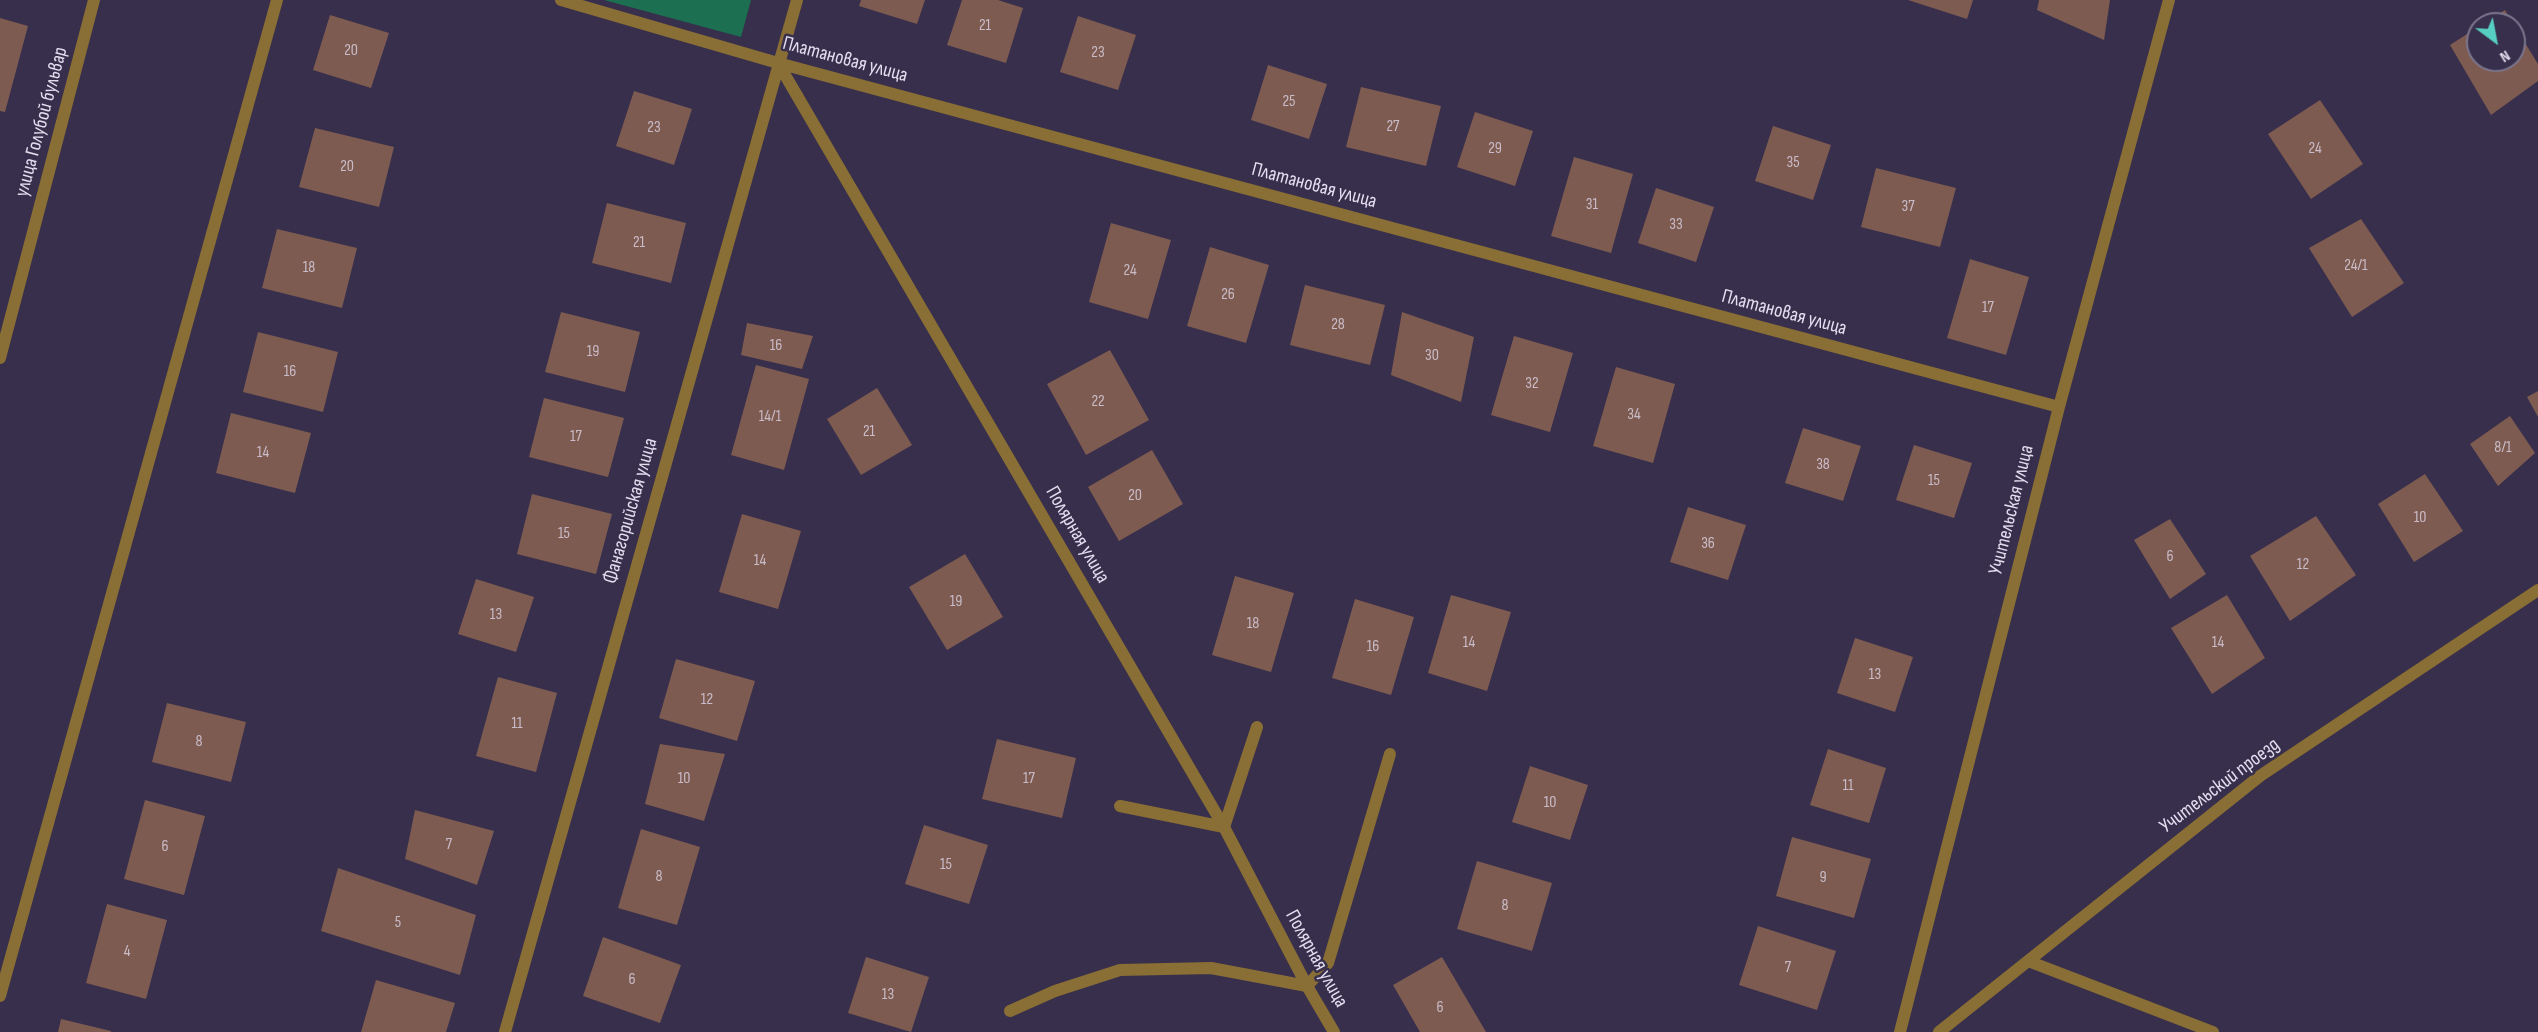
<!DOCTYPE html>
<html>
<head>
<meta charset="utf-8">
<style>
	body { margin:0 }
	#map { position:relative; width:2538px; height:1032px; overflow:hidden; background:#372f4b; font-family:"Sofia Sans Condensed",sans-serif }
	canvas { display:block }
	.north { position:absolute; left:2466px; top:12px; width:60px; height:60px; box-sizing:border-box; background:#372f4b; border:2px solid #7b758d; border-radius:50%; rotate:148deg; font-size:16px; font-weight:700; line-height:24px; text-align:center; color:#e2ddef }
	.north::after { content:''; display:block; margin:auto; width:21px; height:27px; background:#57cec2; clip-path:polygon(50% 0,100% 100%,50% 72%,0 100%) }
</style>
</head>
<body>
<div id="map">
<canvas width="2538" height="1032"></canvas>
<div class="north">N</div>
</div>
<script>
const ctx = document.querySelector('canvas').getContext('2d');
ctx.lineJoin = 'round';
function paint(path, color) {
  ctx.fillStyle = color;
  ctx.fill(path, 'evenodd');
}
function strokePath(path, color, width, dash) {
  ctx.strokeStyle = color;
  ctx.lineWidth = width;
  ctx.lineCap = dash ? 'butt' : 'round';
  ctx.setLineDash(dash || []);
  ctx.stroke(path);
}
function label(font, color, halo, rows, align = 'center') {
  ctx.font = font + ' "Sofia Sans Condensed",sans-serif';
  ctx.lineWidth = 5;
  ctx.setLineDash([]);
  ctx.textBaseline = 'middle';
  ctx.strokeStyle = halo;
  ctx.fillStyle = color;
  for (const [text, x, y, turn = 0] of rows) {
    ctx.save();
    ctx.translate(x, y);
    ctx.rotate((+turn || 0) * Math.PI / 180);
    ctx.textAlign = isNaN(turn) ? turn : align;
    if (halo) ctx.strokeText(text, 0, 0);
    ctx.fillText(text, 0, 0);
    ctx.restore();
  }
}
paint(new Path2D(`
	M 604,0 L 751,0 L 741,37 Z`), '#1c6f50');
paint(new Path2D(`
	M 861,0 L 925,0 L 917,24 L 859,6 Z
	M 962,0 L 998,0 L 1023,8 L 1006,63 L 947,45 Z
	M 1908,0 L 1973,0 L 1967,19 Z
	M 2039,0 L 2110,0 L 2104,40 L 2037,10 Z
	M 2505,10 L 2513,24 L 2483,24 Z
	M 330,15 L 389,33 L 371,88 L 313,70 Z
	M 1078,16 L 1136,35 L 1118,90 L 1060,72 Z
	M 0,18 L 28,26 L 5,112 L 0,111 Z
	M 2514,25 L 2538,64 L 2538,81 L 2491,115 L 2450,45 L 2478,27 L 2478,60 L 2514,60 Z
	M 1268,65 L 1327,84 L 1309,139 L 1251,120 Z
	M 1361,87 L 1441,106 L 1426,166 L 1346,147 Z
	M 634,91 L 692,109 L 674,165 L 616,146 Z
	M 2320,100 L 2363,164 L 2311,199 L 2268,134 Z
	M 1475,112 L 1533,131 L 1515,186 L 1457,167 Z
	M 1773,126 L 1831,145 L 1813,200 L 1755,181 Z
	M 315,128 L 394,147 L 379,207 L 299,187 Z
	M 1574,157 L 1633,174 L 1611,253 L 1551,236 Z
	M 1876,168 L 1956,188 L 1940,247 L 1861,227 Z
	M 1656,188 L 1714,207 L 1696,262 L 1638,243 Z
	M 607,203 L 686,223 L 671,283 L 592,263 Z
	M 2361,219 L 2404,283 L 2352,317 L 2309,248 Z
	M 1111,223 L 1171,240 L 1148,319 L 1089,302 Z
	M 277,229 L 357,248 L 342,308 L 262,288 Z
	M 1210,247 L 1269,265 L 1246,343 L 1187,326 Z
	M 1970,259 L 2029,277 L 2006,355 L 1947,338 Z
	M 1305,285 L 1385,305 L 1370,365 L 1290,345 Z
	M 561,312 L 640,332 L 625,392 L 545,372 Z
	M 1402,312 L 1474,337 L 1461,402 L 1391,375 Z
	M 747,323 L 813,336 L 802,369 L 741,355 Z
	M 258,332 L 338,352 L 323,412 L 243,392 Z
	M 1514,336 L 1573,353 L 1550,432 L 1491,415 Z
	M 1110,350 L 1149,420 L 1086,455 L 1047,384 Z
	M 756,365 L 809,379 L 784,470 L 731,455 Z
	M 1616,367 L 1675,384 L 1653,463 L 1593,446 Z
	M 877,388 L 912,445 L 861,475 L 827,419 Z
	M 2538,391 L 2538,417 L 2527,397 Z
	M 544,398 L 624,418 L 608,477 L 529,457 Z
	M 231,413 L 311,433 L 295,493 L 216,473 Z
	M 2510,416 L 2535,453 L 2498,486 L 2470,444 Z
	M 1803,428 L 1861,446 L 1843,501 L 1785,483 Z
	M 1914,445 L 1972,463 L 1954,518 L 1896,500 Z
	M 1152,450 L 1183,504 L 1119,541 L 1088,487 Z
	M 2425,474 L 2463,531 L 2414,562 L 2378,504 Z
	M 532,494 L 612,514 L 596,574 L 517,554 Z
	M 1688,507 L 1746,525 L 1728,580 L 1670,562 Z
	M 742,514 L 801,531 L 778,609 L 719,592 Z
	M 2316,516 L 2356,575 L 2290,621 L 2250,556 Z
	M 2170,519 L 2206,574 L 2170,599 L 2134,540 Z
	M 965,554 L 1003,617 L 947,650 L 909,587 Z
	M 1235,576 L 1294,593 L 1271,672 L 1212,655 Z
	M 476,579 L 534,597 L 516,652 L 458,634 Z
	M 1451,595 L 1511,612 L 1487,691 L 1428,673 Z
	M 2227,595 L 2265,658 L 2212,694 L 2171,628 Z
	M 1355,599 L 1414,617 L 1391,695 L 1332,678 Z
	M 1855,638 L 1913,657 L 1895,712 L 1837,693 Z
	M 676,659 L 755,681 L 737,741 L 659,718 Z
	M 498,677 L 557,693 L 536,772 L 476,756 Z
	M 167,703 L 246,722 L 231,782 L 152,762 Z
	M 997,739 L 1076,758 L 1062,818 L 982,799 Z
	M 660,744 L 725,754 L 704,821 L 645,804 Z
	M 1828,749 L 1886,768 L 1869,823 L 1810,805 Z
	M 1530,766 L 1588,785 L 1570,840 L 1512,822 Z
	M 145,800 L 205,816 L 184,895 L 124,879 Z
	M 415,810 L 494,831 L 477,885 L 405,859 Z
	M 924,825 L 988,845 L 969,904 L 905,884 Z
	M 641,829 L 700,847 L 677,925 L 618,908 Z
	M 1792,837 L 1871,859 L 1854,918 L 1776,896 Z
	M 1477,861 L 1552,883 L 1532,951 L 1457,929 Z
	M 338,868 L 476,915 L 460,975 L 321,931 Z
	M 107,904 L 167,920 L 146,999 L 86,983 Z
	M 1758,926 L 1836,951 L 1817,1010 L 1739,985 Z
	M 603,937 L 681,965 L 660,1023 L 583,996 Z
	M 866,957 L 929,977 L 911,1032 L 848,1013 Z
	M 1442,957 L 1486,1032 L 1420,1032 L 1393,985 Z
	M 376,980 L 455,1003 L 446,1032 L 361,1032 Z
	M 61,1019 L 111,1031 L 111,1032 L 58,1032 Z`), '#7e5b51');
strokePath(new Path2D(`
	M 1120,806 L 1224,827 L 1257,727
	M 1010,1011 L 1055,991 L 1120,970 L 1211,968 L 1307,986 L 1328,963 L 1390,754`), '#896e35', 12);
strokePath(new Path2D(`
	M 561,0 L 778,63 L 2059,407
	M 778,63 L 1224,827 L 1307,986 L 1334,1032
	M 0,358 L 94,0
	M 2028,961 L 2213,1032
	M 0,996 L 277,0
	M 505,1032 L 797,0
	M 1900,1032 L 2059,407 L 2169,0
	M 1939,1032 L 2260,776 L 2538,590`), '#896e35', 12);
label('16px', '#c9bcc8', null, [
	["21",985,26],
	["20",351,51],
	["23",1098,53],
	["25",1289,102],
	["27",1393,127],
	["23",654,128],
	["29",1495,149],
	["24",2315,149],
	["35",1793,163],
	["20",347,167],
	["31",1592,205],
	["37",1908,207],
	["33",1676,225],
	["21",639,243],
	["24/1",2356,266],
	["18",309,268],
	["24",1130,271],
	["26",1228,295],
	["17",1988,308],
	["28",1338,325],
	["16",776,346],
	["19",593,352],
	["30",1432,356],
	["16",290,372],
	["32",1532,384],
	["22",1098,402],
	["34",1634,415],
	["14/1",770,417],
	["21",869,432],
	["17",576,437],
	["8/1",2503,448],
	["14",263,453],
	["38",1823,465],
	["15",1934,481],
	["20",1135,496],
	["10",2420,518],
	["15",564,534],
	["36",1708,544],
	["6",2170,557],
	["14",760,561],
	["12",2303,565],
	["19",956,602],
	["13",496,615],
	["18",1253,624],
	["14",1469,643],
	["14",2218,643],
	["16",1373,647],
	["13",1875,675],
	["12",707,700],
	["11",517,724],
	["8",199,742],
	["10",684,779],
	["17",1029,779],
	["11",1848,786],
	["10",1550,803],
	["7",449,845],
	["6",165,847],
	["15",946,865],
	["8",659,877],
	["9",1823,878],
	["8",1505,906],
	["5",398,923],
	["4",127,952],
	["7",1788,968],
	["6",632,980],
	["13",888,995],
	["6",1440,1008]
]);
label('20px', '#e2ddef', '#372f4b', [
	["Платановая улица",845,60,15],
	["улица Голубой бульвар",42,122,-75],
	["Платановая улица",1314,186,15],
	["Платановая улица",1784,313,15],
	["Учительская улица",2012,510,-76],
	["Фанагорийская улица",631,511,-74],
	["Полярная улица",1077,535,60],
	["Учительский проезд",2220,786,-37],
	["Полярная улица",1316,959,61]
]);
</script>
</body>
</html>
